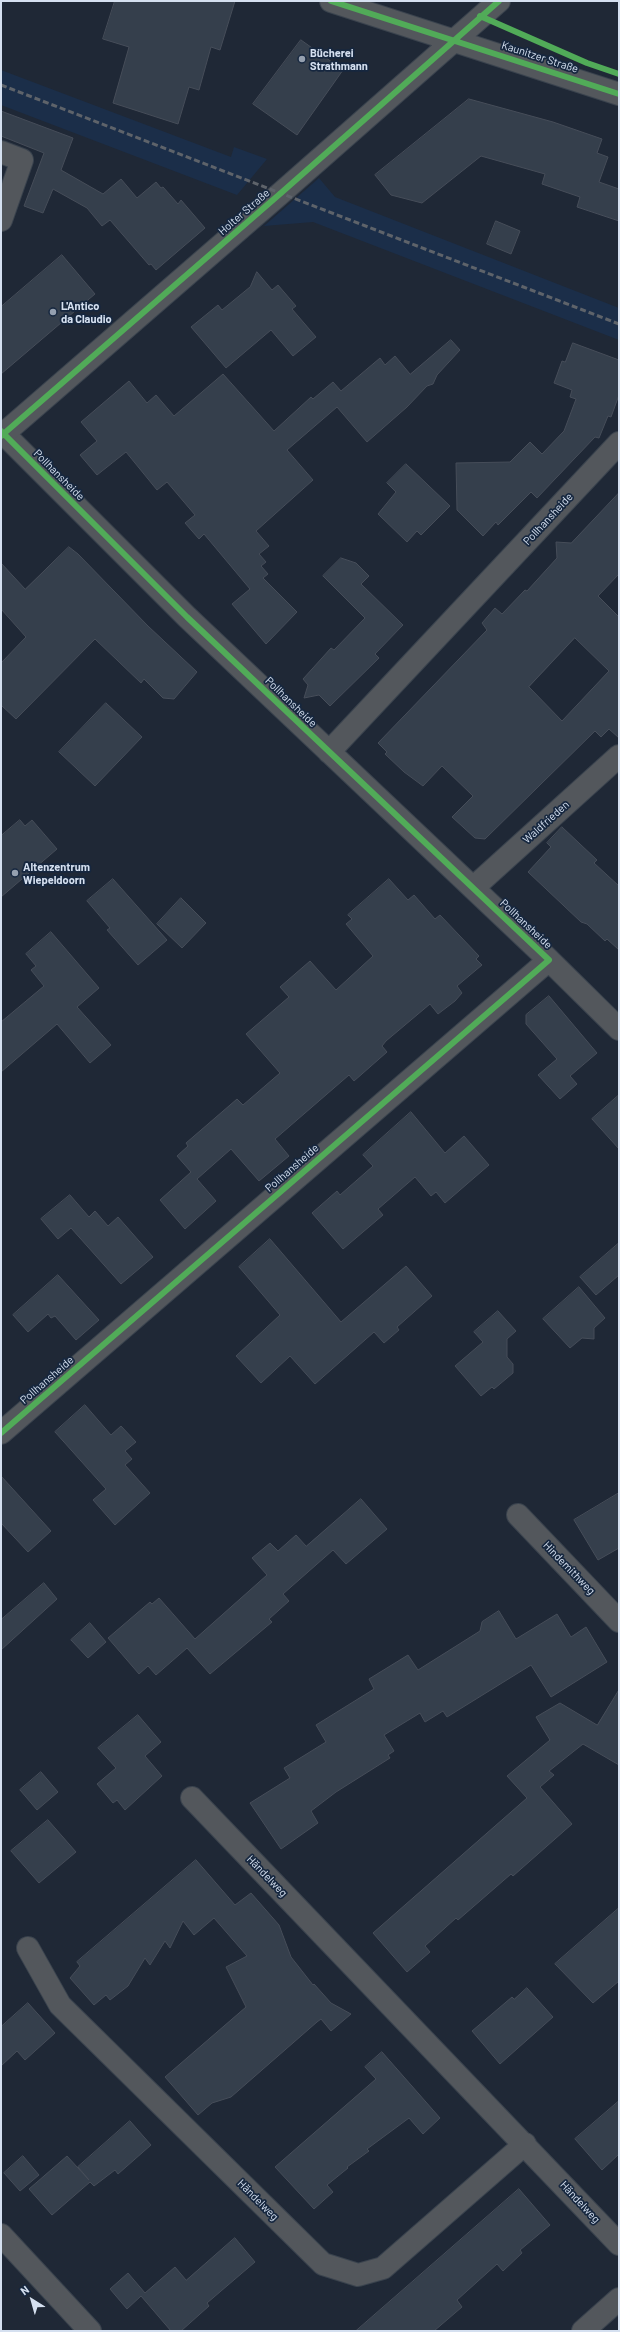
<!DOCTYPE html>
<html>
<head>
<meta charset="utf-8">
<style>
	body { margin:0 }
	#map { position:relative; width:620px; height:2332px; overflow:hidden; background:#1f2836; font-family:Barlow,sans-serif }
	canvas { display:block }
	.frame { position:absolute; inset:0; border:2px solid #d5e0f0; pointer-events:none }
	.north { position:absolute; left:12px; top:2280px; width:40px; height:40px; -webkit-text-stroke:3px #16273f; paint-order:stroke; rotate:323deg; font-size:11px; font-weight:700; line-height:16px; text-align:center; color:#d5e0f0 }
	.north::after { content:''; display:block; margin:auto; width:14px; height:18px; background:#d5e0f0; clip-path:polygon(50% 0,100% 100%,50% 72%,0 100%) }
</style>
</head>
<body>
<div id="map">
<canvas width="620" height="2332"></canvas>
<div class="frame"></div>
<div class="north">N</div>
</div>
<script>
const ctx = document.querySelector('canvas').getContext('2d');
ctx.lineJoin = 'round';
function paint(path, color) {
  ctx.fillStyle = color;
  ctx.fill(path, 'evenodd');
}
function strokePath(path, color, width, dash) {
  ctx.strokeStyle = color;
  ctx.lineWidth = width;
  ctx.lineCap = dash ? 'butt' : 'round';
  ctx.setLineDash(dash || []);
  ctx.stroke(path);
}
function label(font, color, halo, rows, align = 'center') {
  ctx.font = font + ' Barlow,sans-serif';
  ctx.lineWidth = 3.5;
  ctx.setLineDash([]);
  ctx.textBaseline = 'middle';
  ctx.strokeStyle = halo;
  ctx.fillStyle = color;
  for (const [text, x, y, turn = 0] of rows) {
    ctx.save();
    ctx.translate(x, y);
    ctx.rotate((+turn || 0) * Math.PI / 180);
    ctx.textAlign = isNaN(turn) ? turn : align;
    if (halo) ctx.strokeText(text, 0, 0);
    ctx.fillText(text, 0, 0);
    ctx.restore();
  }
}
paint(new Path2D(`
	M 1,70 L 231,157 L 234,147 L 267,159 L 237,195 L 1,105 Z
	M 319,178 L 335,197 L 619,308 L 619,340 L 313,222 L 264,226 Z`), '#1b2e49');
const building = new Path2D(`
	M 115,1 L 235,1 L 220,50 L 211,47 L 199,90 L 189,87 L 178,124 L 113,103 L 129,47 L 103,39 Z
	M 301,40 L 343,70 L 297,135 L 253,104 Z
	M 469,99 L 553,122 L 602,139 L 597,153 L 608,157 L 599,182 L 619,189 L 619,221 L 577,207 L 580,197 L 542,184 L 545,174 L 481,156 L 422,203 L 391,195 L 375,175 Z
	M 1,111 L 73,138 L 61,170 L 103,194 L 121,179 L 137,198 L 156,182 L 161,188 L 163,187 L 178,204 L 181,200 L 205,228 L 156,270 L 151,264 L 149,265 L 110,220 L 102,226 L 87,208 L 53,189 L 43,213 L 24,206 L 44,153 L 1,136 Z
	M 496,221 L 520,231 L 511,254 L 487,244 Z
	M 62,255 L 95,294 L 1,374 L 1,307 Z
	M 257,272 L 272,290 L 278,285 L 296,306 L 292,309 L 316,337 L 293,356 L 271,330 L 226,368 L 191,327 L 218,305 L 222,310 L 250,287 Z
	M 451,340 L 460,350 L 437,375 L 433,384 L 427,386 L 407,407 L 367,442 L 337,407 L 287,450 L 313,480 L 256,531 L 269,546 L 259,554 L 266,562 L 261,566 L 268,574 L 263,578 L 297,612 L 266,644 L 232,604 L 250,589 L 204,534 L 199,539 L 185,523 L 195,515 L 167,482 L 157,490 L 126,452 L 97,475 L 80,455 L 97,441 L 81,422 L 129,381 L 147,403 L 156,395 L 174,416 L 223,374 L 274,431 L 311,397 L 313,399 L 333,382 L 341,391 L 380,358 L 385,365 L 395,356 L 410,374 Z
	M 573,343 L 619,360 L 619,395 L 611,417 L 608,416 L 599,438 L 595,437 L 537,498 L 531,492 L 498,525 L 496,522 L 483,536 L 457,510 L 456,463 L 510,462 L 530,442 L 542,454 L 564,431 L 576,399 L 570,397 L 572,390 L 554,383 L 562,361 L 565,362 Z
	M 406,464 L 450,506 L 421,535 L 417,531 L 407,542 L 378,514 L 396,492 L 387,483 Z
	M 619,493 L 619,574 L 598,596 L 619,617 L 619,738 L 609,729 L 601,737 L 595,731 L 485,839 L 475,838 L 452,817 L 473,796 L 442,766 L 423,786 L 404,772 L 385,754 L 387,752 L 378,743 L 487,630 L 482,623 L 495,608 L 502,614 L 525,590 L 527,591 L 557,558 L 556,542 L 571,543 ZM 575,638 L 609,671 L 562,721 L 529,687 Z
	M 69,547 L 78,554 L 148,626 L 197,672 L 174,699 L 163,698 L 144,679 L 141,683 L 95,639 L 16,719 L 1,705 L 1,663 L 26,637 L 1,609 L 1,563 L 25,589 Z
	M 341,558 L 356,563 L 369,576 L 361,584 L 403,625 L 375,654 L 379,658 L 330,706 L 319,695 L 304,698 L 308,685 L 303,679 L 331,648 L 334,650 L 365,618 L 323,576 Z
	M 106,703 L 142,737 L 95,786 L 59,752 Z
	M 20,820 L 25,826 L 32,820 L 57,849 L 1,897 L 1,836 Z
	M 562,827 L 597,860 L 594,863 L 619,886 L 619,950 L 607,939 L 605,941 L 587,924 L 581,922 L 528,872 L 551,847 L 547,843 Z
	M 113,879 L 167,940 L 138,965 L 107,930 L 110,928 L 87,901 Z
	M 389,879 L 408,900 L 414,895 L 435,919 L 440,915 L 479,956 L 476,959 L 482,965 L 457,986 L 462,993 L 455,1001 L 438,1014 L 430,1004 L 386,1041 L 382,1046 L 387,1052 L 354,1081 L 349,1075 L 275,1139 L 289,1156 L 259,1181 L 231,1149 L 197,1179 L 216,1201 L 185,1229 L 160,1200 L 191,1172 L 177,1156 L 188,1146 L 186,1143 L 237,1099 L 243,1105 L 280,1073 L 246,1034 L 289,997 L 280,987 L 310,961 L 336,990 L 373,956 L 346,924 L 352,919 L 348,915 Z
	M 181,898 L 206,923 L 182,948 L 157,924 Z
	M 51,932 L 99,988 L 77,1007 L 111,1045 L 90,1063 L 57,1024 L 1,1072 L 1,1022 L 44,986 L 31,970 L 36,966 L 26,954 Z
	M 549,996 L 597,1053 L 570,1076 L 577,1084 L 560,1099 L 538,1075 L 557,1059 L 526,1024 L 526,1015 Z
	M 619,1095 L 619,1149 L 592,1119 Z
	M 411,1112 L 445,1153 L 464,1136 L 489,1165 L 445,1203 L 436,1192 L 431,1196 L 415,1177 L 378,1209 L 383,1215 L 343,1249 L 312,1213 L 337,1191 L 340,1195 L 373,1166 L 363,1155 Z
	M 70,1195 L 89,1217 L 95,1211 L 108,1226 L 118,1217 L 153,1257 L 121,1284 L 71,1228 L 58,1239 L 41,1219 Z
	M 270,1239 L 341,1322 L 406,1266 L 432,1296 L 397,1327 L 399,1330 L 384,1343 L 374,1332 L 315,1384 L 290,1356 L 261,1383 L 236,1356 L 280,1315 L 239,1267 Z
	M 619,1243 L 619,1275 L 596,1295 L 580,1277 Z
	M 58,1275 L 99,1320 L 76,1340 L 55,1316 L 51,1318 L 48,1314 L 28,1332 L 13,1315 Z
	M 579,1287 L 605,1318 L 594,1328 L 594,1339 L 582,1338 L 570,1348 L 543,1319 Z
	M 498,1311 L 516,1331 L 507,1339 L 507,1357 L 513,1364 L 513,1373 L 494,1389 L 492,1387 L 481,1396 L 455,1366 L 483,1342 L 474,1332 Z
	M 85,1405 L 111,1435 L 121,1426 L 136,1442 L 125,1451 L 132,1459 L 125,1465 L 150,1493 L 115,1525 L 93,1500 L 106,1489 L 55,1432 Z
	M 1,1476 L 51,1531 L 28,1552 L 1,1523 Z
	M 619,1493 L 619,1548 L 598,1560 L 574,1520 Z
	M 361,1499 L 387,1529 L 346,1564 L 333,1550 L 283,1594 L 289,1601 L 269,1619 L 272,1622 L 210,1674 L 187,1648 L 156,1675 L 148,1666 L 139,1674 L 108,1638 L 150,1602 L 152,1604 L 159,1598 L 195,1639 L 267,1575 L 252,1558 L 270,1543 L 278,1551 L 296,1535 L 306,1546 Z
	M 44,1583 L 57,1599 L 1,1650 L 1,1620 Z
	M 499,1611 L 516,1639 L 557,1614 L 571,1637 L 586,1627 L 607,1662 L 551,1697 L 531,1665 L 447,1717 L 443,1711 L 425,1722 L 420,1713 L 384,1735 L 394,1751 L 388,1755 L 390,1758 L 336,1792 L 311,1811 L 318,1823 L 281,1849 L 250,1803 L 290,1778 L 284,1768 L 326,1742 L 316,1725 L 374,1689 L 369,1679 L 408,1655 L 418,1670 L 480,1631 L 482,1622 Z
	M 90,1623 L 106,1642 L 88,1658 L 71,1640 Z
	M 619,1690 L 619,1765 L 583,1744 L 549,1771 L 554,1775 L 540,1787 L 572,1824 L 513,1876 L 511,1874 L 458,1920 L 456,1918 L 425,1946 L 430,1952 L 407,1972 L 373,1933 L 527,1798 L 507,1776 L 550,1740 L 536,1717 L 560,1703 L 597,1725 Z
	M 138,1715 L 161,1742 L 145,1756 L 162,1776 L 125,1810 L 117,1800 L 113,1803 L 97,1784 L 116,1768 L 98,1748 Z
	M 41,1772 L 58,1792 L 37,1810 L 20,1790 Z
	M 48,1820 L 76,1852 L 39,1883 L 11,1851 Z
	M 196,1860 L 235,1905 L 251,1893 L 279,1925 L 291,1957 L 313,1985 L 314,1984 L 331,2003 L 351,2014 L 331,2031 L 321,2019 L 317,2022 L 231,2097 L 212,2103 L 198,2115 L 165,2077 L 246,2007 L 226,1967 L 247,1956 L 214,1918 L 194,1935 L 183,1921 L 170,1948 L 165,1941 L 150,1965 L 145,1958 L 128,1986 L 110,2000 L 106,1995 L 94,2005 L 70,1978 L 80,1966 L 77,1962 Z
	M 619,1908 L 619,1981 L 593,2003 L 555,1964 Z
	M 527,1988 L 553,2017 L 500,2064 L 472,2031 L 512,1997 L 514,1999 Z
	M 28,2003 L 55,2033 L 25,2060 L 17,2051 L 1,2066 L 1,2027 Z
	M 382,2052 L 440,2118 L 423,2134 L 409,2118 L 367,2149 L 369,2151 L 347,2167 L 348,2168 L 327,2185 L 333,2192 L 314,2209 L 275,2167 L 376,2079 L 365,2067 Z
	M 619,2101 L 619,2154 L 602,2170 L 575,2139 Z
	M 130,2121 L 151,2145 L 118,2174 L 115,2170 L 94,2186 L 90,2182 L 52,2215 L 29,2189 L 67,2156 L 89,2180 L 78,2167 Z
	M 23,2156 L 39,2175 L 20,2191 L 4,2173 Z
	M 519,2189 L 550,2225 L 520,2250 L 522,2253 L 503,2271 L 497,2264 L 457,2300 L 462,2307 L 434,2331 L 356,2331 Z
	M 235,2238 L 255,2262 L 207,2303 L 209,2306 L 181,2331 L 171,2331 L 141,2296 L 127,2309 L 110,2289 L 128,2273 L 145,2293 L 175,2267 L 186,2280 Z`);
paint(building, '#353f4c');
strokePath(building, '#464d59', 1);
const minor = new Path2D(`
	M 1,152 L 22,160 L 1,220
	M 1,431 L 187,617 L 549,960 L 1,1433
	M 329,752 L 619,443
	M 473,888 L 619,756
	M 549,960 L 619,1029
	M 518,1515 L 619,1621
	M 192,1798 L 619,2244
	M 28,1948 L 60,2005 L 323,2264 L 358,2275 L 383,2268 L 525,2144
	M 1,2235 L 90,2331
	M 583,2331 L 619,2299`);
const tertiary = new Path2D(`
	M 331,1 L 619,94
	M 1,436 L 281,193 L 499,1`);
strokePath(minor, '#3a434e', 24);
strokePath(tertiary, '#3a434e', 24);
strokePath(minor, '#53575c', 22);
strokePath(tertiary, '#53575c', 22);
strokePath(new Path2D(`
	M 1,85 L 619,324`), '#5e636a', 3, [6, 3]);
strokePath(new Path2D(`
	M 331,1 L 619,94
	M 480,16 L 587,63 L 619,74
	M 1,431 L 187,617 L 549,960 L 1,1433
	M 1,436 L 281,193 L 499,1`), '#51ab58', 6);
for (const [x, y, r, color] of [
	[302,59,4,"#95a0af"],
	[53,312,4,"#95a0af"],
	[15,873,4,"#95a0af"]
]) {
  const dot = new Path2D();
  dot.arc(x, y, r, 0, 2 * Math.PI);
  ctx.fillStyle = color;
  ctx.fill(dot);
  strokePath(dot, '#16273f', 1.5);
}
label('bold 11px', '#d5e0f0', '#16273f', [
	["Bücherei",310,53],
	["Strathmann",310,66],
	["L'Antico",61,306],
	["da Claudio",61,319],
	["Altenzentrum",23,867],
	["Wiepeldoorn",23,880]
], 'left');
label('11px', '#d5e0f0', '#16273f', [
	["Kaunitzer Straße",540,57,18],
	["Holter Straße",244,212,-41],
	["Pollhansheide",59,475,45],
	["Pollhansheide",548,519,-47],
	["Pollhansheide",291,702,44],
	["Waldfrieden",546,822,-42],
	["Pollhansheide",526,924,43],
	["Pollhansheide",292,1168,-41],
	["Pollhansheide",47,1380,-41],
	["Hindemithweg",569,1568,46],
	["Händelweg",267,1876,46],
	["Händelweg",258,2200,45],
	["Händelweg",580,2202,47]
]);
</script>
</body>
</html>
